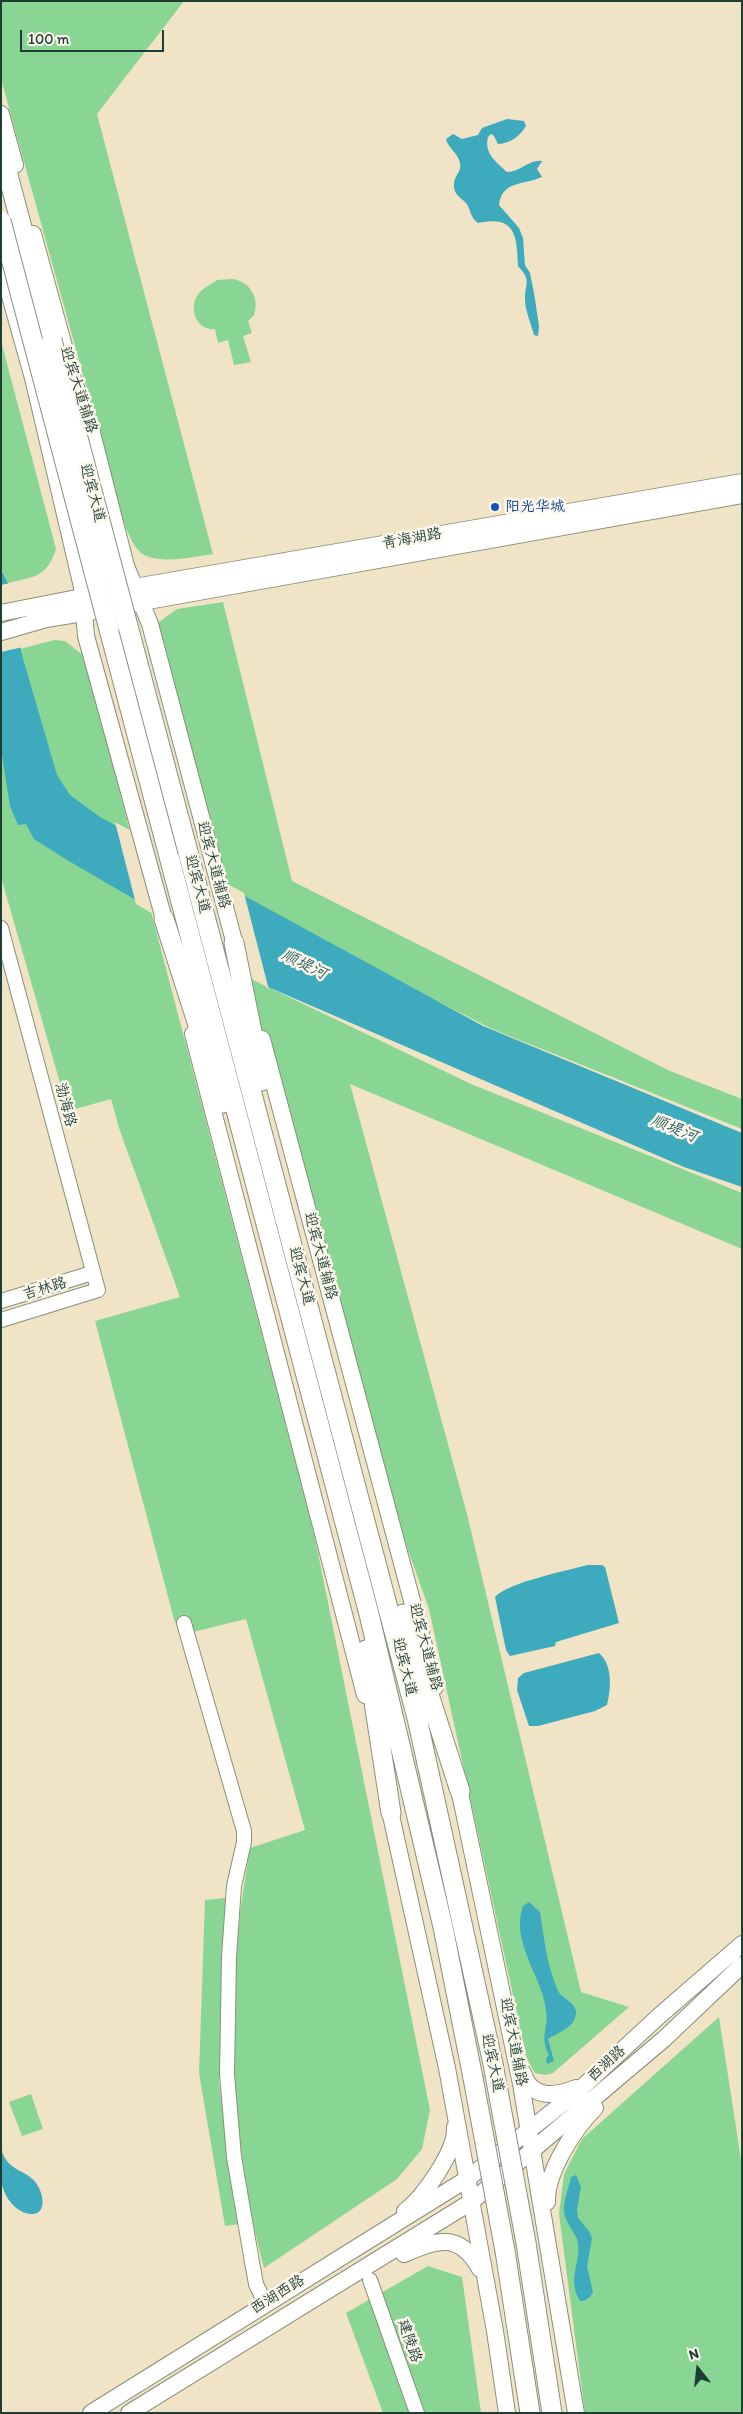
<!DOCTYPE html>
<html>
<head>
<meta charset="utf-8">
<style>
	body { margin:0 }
	#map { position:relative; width:743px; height:2414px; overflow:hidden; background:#f1e3c5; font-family:Itim,sans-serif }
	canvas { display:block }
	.frame { position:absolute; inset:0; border:2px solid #1f3d34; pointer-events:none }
	.north { position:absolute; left:673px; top:2344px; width:50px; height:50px; -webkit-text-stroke:4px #fbf7ec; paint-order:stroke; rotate:344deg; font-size:14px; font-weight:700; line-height:20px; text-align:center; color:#1f3d34 }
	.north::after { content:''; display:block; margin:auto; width:18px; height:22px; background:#1f3d34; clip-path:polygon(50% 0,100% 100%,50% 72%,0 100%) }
	.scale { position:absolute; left:20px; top:30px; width:144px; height:22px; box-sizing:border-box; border:2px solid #1f3d34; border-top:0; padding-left:6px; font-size:15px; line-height:18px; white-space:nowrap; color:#1f3d34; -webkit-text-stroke:4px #fbf7ec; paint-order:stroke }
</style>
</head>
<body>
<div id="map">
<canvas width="743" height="2414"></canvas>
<div class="frame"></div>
<div class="north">N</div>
<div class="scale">100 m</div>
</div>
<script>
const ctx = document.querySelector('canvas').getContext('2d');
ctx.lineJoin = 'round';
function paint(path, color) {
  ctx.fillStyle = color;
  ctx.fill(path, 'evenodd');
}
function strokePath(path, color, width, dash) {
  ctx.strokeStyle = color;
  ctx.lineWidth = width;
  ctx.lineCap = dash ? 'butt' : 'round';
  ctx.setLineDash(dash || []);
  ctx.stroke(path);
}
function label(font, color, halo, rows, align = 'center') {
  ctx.font = font + ' Itim,"LXGW WenKai TC",sans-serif';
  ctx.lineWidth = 5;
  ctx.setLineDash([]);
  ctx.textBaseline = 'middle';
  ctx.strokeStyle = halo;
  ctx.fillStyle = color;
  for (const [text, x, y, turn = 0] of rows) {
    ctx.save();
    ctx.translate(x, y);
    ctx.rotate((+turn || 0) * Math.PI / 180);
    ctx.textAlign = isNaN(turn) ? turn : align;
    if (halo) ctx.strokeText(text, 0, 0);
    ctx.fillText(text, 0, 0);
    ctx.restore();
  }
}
paint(new Path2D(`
	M 1,1 L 184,1 L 97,114 L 213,554 C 194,557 153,566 139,551 C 132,544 129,534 125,526 L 1,79 Z
	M 217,280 C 223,280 232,278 237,280 C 253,285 259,301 254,315 L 248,321 L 252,333 L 243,336 L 251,362 L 234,365 L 228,340 L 218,343 L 215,329 C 199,331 189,313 196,298 C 199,290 210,285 217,280 Z
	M 1,341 L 56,549 C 47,577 34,577 8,583 L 1,568 Z
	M 223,602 L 292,881 L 670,1071 L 742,1099 L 742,1129 L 492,1029 L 219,890 L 154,639 L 159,622 L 177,609 Z
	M 54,640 L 65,641 L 84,656 L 314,1533 L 430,2110 L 422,2149 L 397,2179 L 264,2268 C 235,2158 227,2041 239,1927 C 241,1901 246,1874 250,1848 L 305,1830 L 246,1619 L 193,1632 L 189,1622 L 175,1623 L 95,1321 L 180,1297 L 119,1128 L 111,1099 L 68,1111 L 1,877 L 1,654 Z
	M 249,978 L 471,1084 L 742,1193 L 742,1249 L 350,1084 L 467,1514 L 581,1992 L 629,2007 L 553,2073 L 546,2075 L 535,2073 L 527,2059 L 429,1609 L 359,1412 L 245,986 Z
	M 225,1898 L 227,1905 L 222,1964 L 219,2084 L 240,2224 L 225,2226 L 199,2073 L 205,1900 Z
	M 719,2017 L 742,2166 L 742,2413 L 585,2413 L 559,2214 L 564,2174 L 582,2139 Z
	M 31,2094 L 43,2129 L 22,2136 L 9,2102 Z
	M 428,2266 L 462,2277 L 481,2413 L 383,2413 L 346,2313 Z`), '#89d694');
paint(new Path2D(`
	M 507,119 L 524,121 L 526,126 C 519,137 511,143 498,144 L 494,136 L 491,134 L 488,137 C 484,153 495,161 507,172 C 520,172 530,159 542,161 L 537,169 L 542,177 C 525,185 502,180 499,205 L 519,228 L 523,238 L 525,265 L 530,273 L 534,293 L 539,326 L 538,336 L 534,335 C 531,324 525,310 525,299 C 525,282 532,281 518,266 C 517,235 515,215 478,223 C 470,217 471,210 466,203 C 460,197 453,194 454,184 C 454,175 462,172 460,163 C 458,153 448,148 446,139 L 453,134 L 462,139 L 478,135 L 482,128 Z
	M 1,569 L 8,583 L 22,655 L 57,775 L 70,795 L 100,817 L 483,1026 L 742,1133 L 742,1187 L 684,1167 L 268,987 L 253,968 L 67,860 L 34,839 L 26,824 L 18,825 L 10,806 L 1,749 Z
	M 587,1565 L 602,1565 L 605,1567 L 619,1623 L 556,1642 L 555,1646 L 510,1656 L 506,1650 L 495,1597 C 509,1582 566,1571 587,1565 Z
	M 599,1653 C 613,1665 611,1689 607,1705 L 595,1711 L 538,1726 L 529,1726 L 517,1690 L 518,1678 L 524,1673 Z
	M 529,1902 L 540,1912 C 544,1938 547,1966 558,1991 C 563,2000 581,2004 575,2018 C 572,2028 556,2034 548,2039 L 554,2061 L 547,2064 L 546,2059 L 549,2055 C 539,2035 549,2030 546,2010 C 542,1976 510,1942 523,1906 Z
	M 1,2147 C 7,2177 33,2166 41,2193 C 51,2226 10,2218 2,2185 C 0,2174 1,2159 1,2147 Z
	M 576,2175 L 581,2187 L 577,2210 L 578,2218 L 589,2231 L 592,2238 L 587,2267 L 593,2292 L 590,2297 L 584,2301 L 580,2301 C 566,2279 583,2259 577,2239 C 573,2230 565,2222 564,2211 C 563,2201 569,2187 571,2177 Z`), '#3eaabd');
paint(new Path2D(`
	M 10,583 L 23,647 L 1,652 L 1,585 Z
	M 115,822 L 244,893 L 269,990 L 251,970 L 136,904 Z`), '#f1e3c5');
const minor = new Path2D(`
	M 1,928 L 98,1290 L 1,1320
	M 1,1301 L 92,1273
	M 184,1623 L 244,1831 L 244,1842 L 234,1886 L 229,1957 L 227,2074 L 234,2157 L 252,2262 L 256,2284 L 265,2303
	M 370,2280 L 417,2413`);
const major = new Path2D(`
	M 1,114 L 15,165
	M 33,234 L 73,379 L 91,429 L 126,566 L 150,624 L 238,956
	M 1,264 L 33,378 L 82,587 L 86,636 L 167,930
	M 123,589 L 742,482
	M 131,604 L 742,495
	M 1,613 L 92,595
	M 1,632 L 46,619 L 95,611
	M 193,1034 L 365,1695
	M 262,1039 L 435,1687
	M 457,1779 L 521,2084 L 576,2413
	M 388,1802 L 447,2068 L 495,2331 L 507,2413
	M 523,2073 C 531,2100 556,2096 576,2088
	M 547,2202 C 546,2172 574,2129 595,2108
	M 405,2211 C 423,2199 457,2149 455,2127
	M 404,2254 C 437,2239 460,2232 480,2269
	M 91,2413 L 467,2179 L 576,2093 L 659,2016 L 742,1944
	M 129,2413 L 471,2202 L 664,2039 L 742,1965`);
const highway = new Path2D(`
	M 1,149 L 52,340
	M 109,629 L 369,1614 L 443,1927 L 473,2078
	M 188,852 L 417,1718 L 493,2064
	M 164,919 L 223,1103
	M 234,943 L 262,1081
	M 403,1614 L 460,1791
	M 366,1650 L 391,1813
	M 526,2243 L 552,2413
	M 505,2251 L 530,2413`);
strokePath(minor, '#88907c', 16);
strokePath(major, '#88907c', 18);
strokePath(highway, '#88907c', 21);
strokePath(minor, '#fff', 14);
strokePath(major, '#fff', 16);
strokePath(highway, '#fff', 19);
const highwayBridge = new Path2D(`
	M 1,221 L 109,629
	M 52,340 L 188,852
	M 493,2064 L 526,2243
	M 473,2078 L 505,2251`);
strokePath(highwayBridge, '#88907c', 21, []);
strokePath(highwayBridge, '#fff', 19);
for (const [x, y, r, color] of [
	[495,507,5,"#1a4fb4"]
]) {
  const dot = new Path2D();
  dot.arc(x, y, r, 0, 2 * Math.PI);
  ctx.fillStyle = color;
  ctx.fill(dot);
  strokePath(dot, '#fbf7ec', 2);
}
label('15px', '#1f3d34', '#fbf7ec', [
	["迎宾大道辅路",78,390,72],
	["迎宾大道",92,493,75],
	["青海湖路",412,539,-10],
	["迎宾大道辅路",213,865,75],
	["迎宾大道",197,884,75],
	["渤海路",65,1105,75],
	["迎宾大道辅路",320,1256,75],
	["迎宾大道",301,1276,75],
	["吉林路",45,1289,-17],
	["迎宾大道辅路",425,1647,75],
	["迎宾大道",404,1667,76],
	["迎宾大道辅路",513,2042,79],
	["迎宾大道",492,2063,78],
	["西湖路",607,2064,-43],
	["西湖西路",278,2295,-32],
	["建陵路",409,2341,71]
]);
label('15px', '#164399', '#fbf7ec', [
	["阳光华城",505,507]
], 'left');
label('italic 16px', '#285e5d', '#fbf7ec', [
	["顺堤河",304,965,26],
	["顺堤河",674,1129,22]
]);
</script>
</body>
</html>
